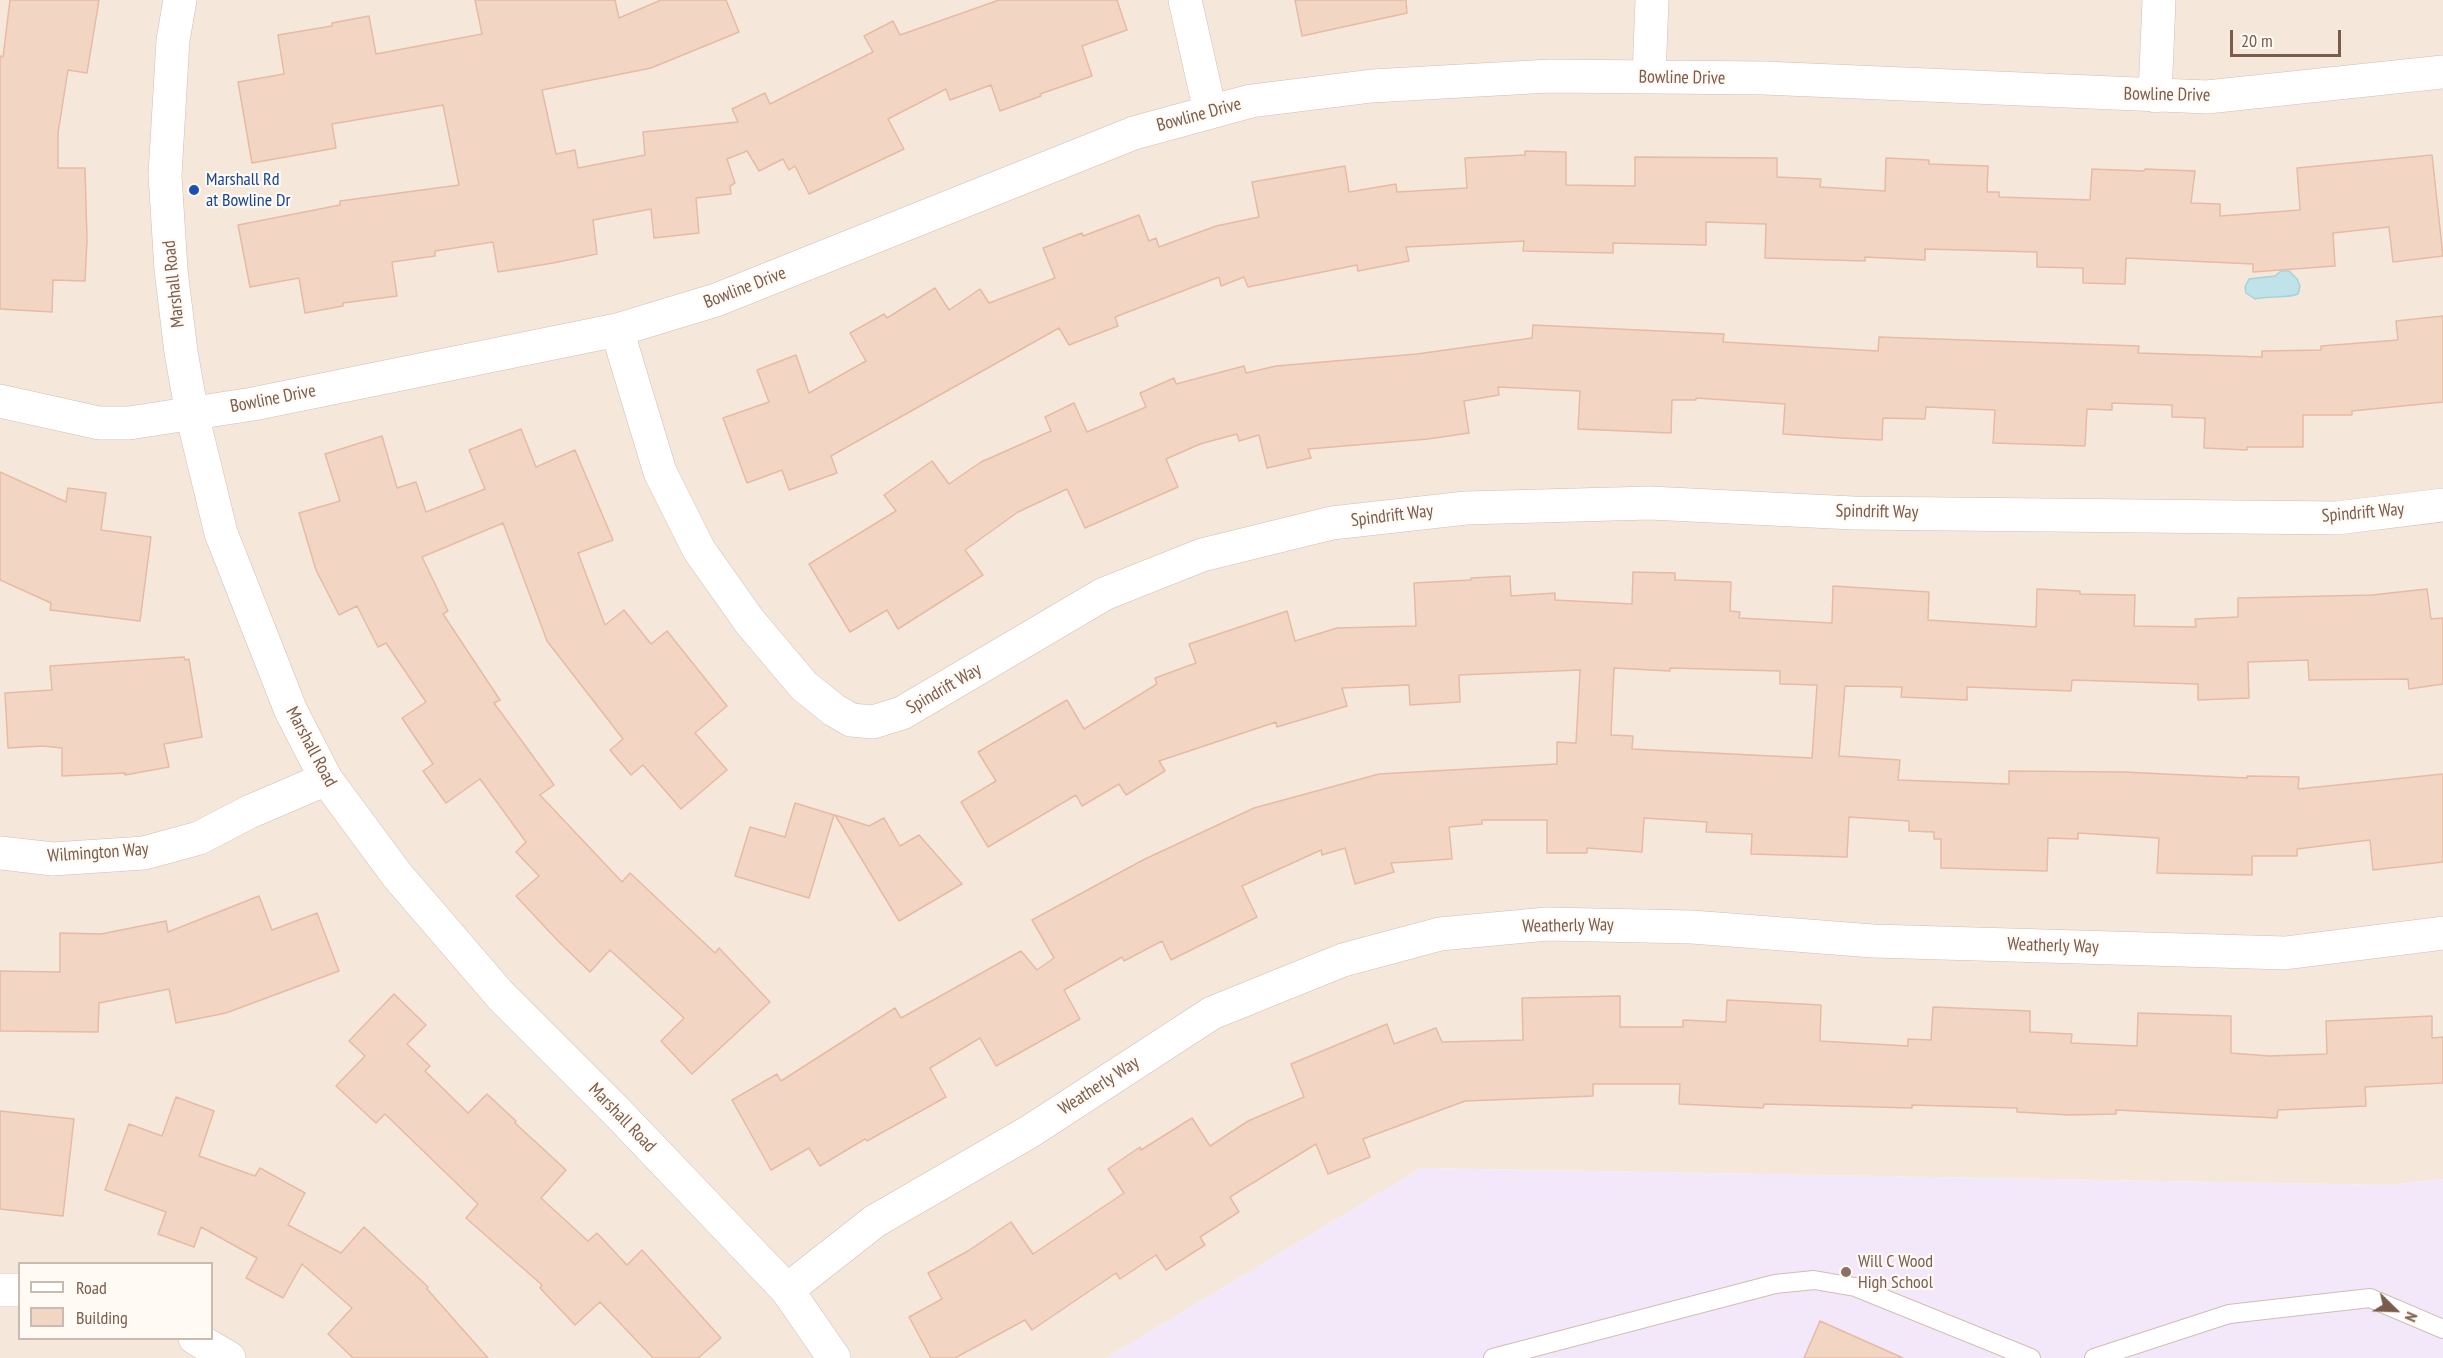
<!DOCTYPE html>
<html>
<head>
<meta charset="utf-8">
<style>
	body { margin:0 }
	#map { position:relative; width:2443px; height:1358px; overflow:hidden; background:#fdf6ec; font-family:"PT Sans Narrow",sans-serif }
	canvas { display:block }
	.legend { position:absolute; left:18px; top:1262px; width:195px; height:78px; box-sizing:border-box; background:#fffaf3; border:2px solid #cabbb1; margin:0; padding:8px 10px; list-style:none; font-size:18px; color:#7a5c4d }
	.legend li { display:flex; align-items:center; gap:12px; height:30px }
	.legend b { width:30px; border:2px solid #cabbb1 }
	.north { position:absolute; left:2365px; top:1280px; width:60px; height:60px; -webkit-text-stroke:4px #fffaf3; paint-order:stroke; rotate:113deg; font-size:16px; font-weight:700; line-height:24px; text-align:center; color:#7a5c4d }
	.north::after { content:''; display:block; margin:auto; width:21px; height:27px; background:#7a5c4d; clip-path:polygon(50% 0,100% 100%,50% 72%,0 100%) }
	.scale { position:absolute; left:2230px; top:30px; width:111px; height:27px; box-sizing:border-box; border:3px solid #7a5c4d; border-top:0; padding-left:8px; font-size:18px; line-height:21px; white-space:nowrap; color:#7a5c4d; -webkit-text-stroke:4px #fffaf3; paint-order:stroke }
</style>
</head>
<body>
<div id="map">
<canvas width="2443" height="1358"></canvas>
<ul class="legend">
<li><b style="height:8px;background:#fff"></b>Road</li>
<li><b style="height:16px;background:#f3d5c3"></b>Building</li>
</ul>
<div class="north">N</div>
<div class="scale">20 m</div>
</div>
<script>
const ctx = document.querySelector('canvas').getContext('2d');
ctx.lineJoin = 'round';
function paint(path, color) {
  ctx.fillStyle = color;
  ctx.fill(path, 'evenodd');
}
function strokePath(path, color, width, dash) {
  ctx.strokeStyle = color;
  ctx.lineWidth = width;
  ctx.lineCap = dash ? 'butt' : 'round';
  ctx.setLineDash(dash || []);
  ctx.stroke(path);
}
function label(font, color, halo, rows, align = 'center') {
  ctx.font = font + ' "PT Sans Narrow",sans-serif';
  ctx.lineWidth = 4.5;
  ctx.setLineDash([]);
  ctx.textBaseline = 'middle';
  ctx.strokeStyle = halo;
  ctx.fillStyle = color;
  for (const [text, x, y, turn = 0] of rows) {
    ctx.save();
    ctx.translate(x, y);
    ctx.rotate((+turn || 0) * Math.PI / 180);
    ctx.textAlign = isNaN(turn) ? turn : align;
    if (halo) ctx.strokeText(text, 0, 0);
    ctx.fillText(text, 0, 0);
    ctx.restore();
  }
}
paint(new Path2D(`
	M 0,0 L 2443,0 L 2443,1179 L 2389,1185 L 1421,1168 L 1106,1358 L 0,1358 ZM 20,1264 L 212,1264 L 212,1338 L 20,1338 Z`), '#f5e8da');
paint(new Path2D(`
	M 1421,1168 L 2389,1185 L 2443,1179 L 2443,1358 L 1106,1358 Z`), '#f3e8fa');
const water = new Path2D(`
	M 2281,271 L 2289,271 L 2297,279 L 2300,286 L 2298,294 C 2290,298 2267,296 2255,299 L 2246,293 L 2245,287 L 2249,279 L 2275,276 Z`);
paint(water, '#bfe3e8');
strokePath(water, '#a5d3da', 1.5);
const building = new Path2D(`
	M 10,0 L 99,0 L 87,73 L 68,70 L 58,133 L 58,168 L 85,168 L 87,240 L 85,281 L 53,280 L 52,312 L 0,309 L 0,56 L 3,57 Z
	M 475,0 L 615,0 L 619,18 L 661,0 L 726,0 L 739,32 L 651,68 L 542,90 L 556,154 L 575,150 L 578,168 L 645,155 L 643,132 L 738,122 L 732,109 L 765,93 L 770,104 L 873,52 L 864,36 L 893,21 L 900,35 L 999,0 L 1117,0 L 1127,30 L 1082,46 L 1092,76 L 1040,94 L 1041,96 L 1000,111 L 991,85 L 950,100 L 946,89 L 888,119 L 904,149 L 809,194 L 795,166 L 789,170 L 783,159 L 759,171 L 747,151 L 727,159 L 735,183 L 730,186 L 731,194 L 696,198 L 699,233 L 654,238 L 651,209 L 593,220 L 597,254 L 553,263 L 498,272 L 493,242 L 435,251 L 435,256 L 392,262 L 397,296 L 343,303 L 343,306 L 305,313 L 299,278 L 250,287 L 238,225 L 340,205 L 340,201 L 459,185 L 443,105 L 332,124 L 336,148 L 252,163 L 238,82 L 284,74 L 278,35 L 332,26 L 332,23 L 369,16 L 376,54 L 482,34 Z
	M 1295,0 L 1406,0 L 1407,13 L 1302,36 Z
	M 1525,151 L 1566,152 L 1566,185 L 1635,186 L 1635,157 L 1777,158 L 1777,177 L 1821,179 L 1820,187 L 1885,191 L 1886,158 L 1929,160 L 1929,164 L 1988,166 L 1987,192 L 1999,192 L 1999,197 L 2090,200 L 2092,169 L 2144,171 L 2145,169 L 2195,171 L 2191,203 L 2220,204 L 2220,216 L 2300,210 L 2297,168 L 2432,155 L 2443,256 L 2393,262 L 2389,227 L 2333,233 L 2335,266 L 2253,272 L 2253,264 L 2126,258 L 2125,284 L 2083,283 L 2083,268 L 2037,267 L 2037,252 L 1925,249 L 1925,260 L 1865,257 L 1865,261 L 1765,258 L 1766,224 L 1706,222 L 1706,245 L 1613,243 L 1613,253 L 1523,251 L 1524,241 L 1406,247 L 1409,261 L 1358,271 L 1357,265 L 1248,287 L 1244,277 L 1221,286 L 1219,277 L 1115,317 L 1118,326 L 1069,345 L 1059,328 L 831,456 L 837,473 L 789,490 L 782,470 L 747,483 L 723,418 L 769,402 L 757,370 L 796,355 L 809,393 L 866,361 L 850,333 L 884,314 L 887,318 L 935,288 L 949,310 L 980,289 L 989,303 L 1055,278 L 1043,248 L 1082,233 L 1083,236 L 1139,215 L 1149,241 L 1156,238 L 1159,247 L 1216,226 L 1259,217 L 1252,182 L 1345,166 L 1349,192 L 1396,184 L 1397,192 L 1467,188 L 1465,158 L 1525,155 Z
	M 2443,316 L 2443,402 L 2352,411 L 2352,415 L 2303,415 L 2303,447 L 2247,447 L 2247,450 L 2204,448 L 2205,418 L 2172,417 L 2172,405 L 2112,403 L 2112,410 L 2087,409 L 2085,446 L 1993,443 L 1995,410 L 1926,407 L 1925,419 L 1883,418 L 1882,440 L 1841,438 L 1783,434 L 1785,404 L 1696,398 L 1696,400 L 1672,400 L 1671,433 L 1578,429 L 1580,391 L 1498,387 L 1499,395 L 1464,401 L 1469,433 L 1428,439 L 1308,449 L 1311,458 L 1267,468 L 1259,435 L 1239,441 L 1237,434 L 1200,444 L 1166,459 L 1178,487 L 1085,528 L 1067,489 L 1018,512 L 965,550 L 983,575 L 898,629 L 887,610 L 850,632 L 809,564 L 896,511 L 884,495 L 932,461 L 949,484 L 981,462 L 1051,431 L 1045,417 L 1074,403 L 1087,432 L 1146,407 L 1140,393 L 1174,378 L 1176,384 L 1244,366 L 1246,373 L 1276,366 L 1417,354 L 1532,338 L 1533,325 L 1724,334 L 1723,342 L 1878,351 L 1879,337 L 2139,346 L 2138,353 L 2262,357 L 2262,351 L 2321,350 L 2321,346 L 2398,340 L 2396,321 Z
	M 521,429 L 536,467 L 575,450 L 613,540 L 578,553 L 605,625 L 624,610 L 651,644 L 667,631 L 727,706 L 695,733 L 727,770 L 681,809 L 643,765 L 631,775 L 610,750 L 623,739 L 547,641 L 503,523 L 422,557 L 448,611 L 443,614 L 500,700 L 494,703 L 554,785 L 540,795 L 622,882 L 630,873 L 715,953 L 719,948 L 770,1002 L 692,1074 L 661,1041 L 684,1018 L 610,950 L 590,972 L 558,941 L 516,896 L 539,876 L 516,852 L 526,842 L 480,779 L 446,803 L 423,771 L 433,764 L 402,718 L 426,702 L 386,643 L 378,647 L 357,606 L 339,615 L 316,570 L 299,513 L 340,501 L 325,454 L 382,436 L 397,488 L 416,482 L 426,512 L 485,489 L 469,450 Z
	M 0,472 L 66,502 L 68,488 L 106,493 L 101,530 L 151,537 L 140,621 L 50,610 L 51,603 L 0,580 Z
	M 1633,572 L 1675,573 L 1675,580 L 1731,582 L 1730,611 L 1740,612 L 1739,618 L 1832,623 L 1833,586 L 1929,592 L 1928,620 L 2036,627 L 2037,589 L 2080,591 L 2080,594 L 2135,595 L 2134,626 L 2196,627 L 2195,619 L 2238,617 L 2238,598 L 2372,595 L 2427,589 L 2431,619 L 2443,618 L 2443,684 L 2409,689 L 2408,679 L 2309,680 L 2308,660 L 2248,662 L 2249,698 L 2198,700 L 2198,684 L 2072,680 L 2071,691 L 1967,687 L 1967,700 L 1901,697 L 1902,687 L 1845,686 L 1839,756 L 1900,760 L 1898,780 L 2009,784 L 2009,771 L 2124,772 L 2247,778 L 2247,776 L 2299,777 L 2298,789 L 2443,774 L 2443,862 L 2373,870 L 2370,840 L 2297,849 L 2297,856 L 2252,856 L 2252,875 L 2157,873 L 2159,838 L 2078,833 L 2078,839 L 2048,838 L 2047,871 L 1941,868 L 1941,839 L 1934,839 L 1934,832 L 1909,831 L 1909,821 L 1849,817 L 1847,857 L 1751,854 L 1752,834 L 1706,832 L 1707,822 L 1644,818 L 1642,852 L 1587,848 L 1587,853 L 1547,853 L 1547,820 L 1482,820 L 1482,824 L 1449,827 L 1452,859 L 1391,863 L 1394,872 L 1355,884 L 1345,848 L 1322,855 L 1321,850 L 1242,886 L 1257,917 L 1171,960 L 1162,941 L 1124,961 L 1122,957 L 1064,990 L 1080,1019 L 996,1066 L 980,1038 L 930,1068 L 946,1097 L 867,1141 L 865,1139 L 820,1166 L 809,1148 L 771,1170 L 732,1100 L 777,1074 L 781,1081 L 895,1008 L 901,1018 L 1021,951 L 1037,970 L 1054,958 L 1032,920 L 1143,860 L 1254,808 L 1379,774 L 1557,764 L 1557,742 L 1576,743 L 1580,670 L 1459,675 L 1460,702 L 1410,705 L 1409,685 L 1342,688 L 1347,706 L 1277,727 L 1276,722 L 1159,761 L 1165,771 L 1126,795 L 1119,784 L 1082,806 L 1076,795 L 988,847 L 961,802 L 996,781 L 978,752 L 1067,700 L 1084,729 L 1157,684 L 1155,678 L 1196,663 L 1189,644 L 1287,611 L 1295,641 L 1337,628 L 1416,626 L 1414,583 L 1471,580 L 1471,578 L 1510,576 L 1511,596 L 1555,593 L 1555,600 L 1632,604 ZM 1614,668 L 1670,671 L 1670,668 L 1780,671 L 1780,684 L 1817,685 L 1812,758 L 1632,749 L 1633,736 L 1611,735 Z
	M 184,657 L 185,660 L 189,659 L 202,737 L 164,744 L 169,767 L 125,775 L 125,773 L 62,776 L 62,748 L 43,746 L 8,748 L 5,693 L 52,690 L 50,666 Z
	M 795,803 L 834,815 L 809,898 L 735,876 L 750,827 L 785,837 Z
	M 835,815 L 869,826 L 884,818 L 900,846 L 919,835 L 962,884 L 899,921 Z
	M 259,896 L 272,930 L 317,913 L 339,971 L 226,1013 L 176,1023 L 169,989 L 99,1003 L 98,1032 L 0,1031 L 0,971 L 60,972 L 60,933 L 101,934 L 166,921 L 168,932 Z
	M 394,994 L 426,1025 L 407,1044 L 430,1066 L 425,1071 L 468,1113 L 487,1094 L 516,1121 L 515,1123 L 566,1170 L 541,1198 L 588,1241 L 597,1233 L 627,1265 L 642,1250 L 721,1338 L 698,1358 L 653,1358 L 600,1302 L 575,1325 L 540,1288 L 542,1285 L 466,1218 L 478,1204 L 385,1114 L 376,1123 L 336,1086 L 365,1056 L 349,1041 Z
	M 1620,996 L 1620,1027 L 1683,1027 L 1683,1020 L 1726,1022 L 1727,1000 L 1821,1005 L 1820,1041 L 1908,1046 L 1908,1039 L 1931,1040 L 1933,1007 L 2030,1011 L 2030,1032 L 2072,1034 L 2071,1043 L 2137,1046 L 2138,1013 L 2231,1016 L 2231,1053 L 2269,1056 L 2327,1054 L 2326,1021 L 2432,1016 L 2432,1038 L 2443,1037 L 2443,1083 L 2365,1087 L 2366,1106 L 2278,1110 L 2277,1118 L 2116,1110 L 2116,1114 L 2069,1115 L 2017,1112 L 2017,1108 L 1912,1105 L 1912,1108 L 1764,1104 L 1763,1108 L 1679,1104 L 1680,1084 L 1593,1084 L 1593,1096 L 1465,1101 L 1363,1139 L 1370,1157 L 1328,1174 L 1316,1144 L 1230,1197 L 1239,1212 L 1200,1237 L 1205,1245 L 1166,1270 L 1156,1255 L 1120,1279 L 1116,1273 L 1032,1330 L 1025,1320 L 955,1358 L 931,1358 L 909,1317 L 942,1299 L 928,1273 L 968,1251 L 1011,1222 L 1033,1254 L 1124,1193 L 1108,1169 L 1140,1147 L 1141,1150 L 1192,1118 L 1210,1146 L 1248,1121 L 1304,1097 L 1291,1064 L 1387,1024 L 1394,1044 L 1436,1028 L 1442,1042 L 1523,1040 L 1522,998 Z
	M 176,1097 L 214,1111 L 199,1156 L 255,1176 L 260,1168 L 305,1193 L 288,1225 L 341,1253 L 364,1227 L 428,1287 L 427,1289 L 488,1358 L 353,1358 L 328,1334 L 352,1308 L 302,1264 L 283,1298 L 246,1278 L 257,1258 L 201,1227 L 194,1247 L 158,1234 L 166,1212 L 105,1190 L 129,1124 L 162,1136 Z
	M 0,1111 L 74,1119 L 63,1216 L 0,1209 Z
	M 1820,1321 L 1903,1358 L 1804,1358 Z`);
paint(building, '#f3d5c3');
strokePath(building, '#e6bba3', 1.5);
const service = new Path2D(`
	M 1493,1358 L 1775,1284 L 1814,1280 L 1855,1287 L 2031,1358
	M 2094,1358 L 2229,1314 L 2370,1298 L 2443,1329`);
const minor = new Path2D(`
	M 1185,0 L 1210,111
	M 1649,77 L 1652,0
	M 2155,96 L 2159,0
	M 617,330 L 660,472 L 699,550 L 750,622 L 804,686 L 834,710 L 851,720 L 873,722 L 902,713 L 1104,594 L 1202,555 L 1332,523 L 1466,508 L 1650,503 L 1853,513 L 2337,518 L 2443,505
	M 0,401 L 99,423 L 129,423 L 253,404 L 617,330 L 716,300 L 1134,133 L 1251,101 L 1372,86 L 1550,76 L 1764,78 L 2207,97 L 2443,72
	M 0,853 L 53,859 L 144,853 L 199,838 L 249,812 L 326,779
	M 0,1290 L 20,1290
	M 787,1290 L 875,1221 L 1029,1132 L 1212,1013 L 1343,960 L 1440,934 L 1547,924 L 1692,927 L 1873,941 L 2285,953 L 2443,933
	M 195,1338 L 229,1358`);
const tertiary = new Path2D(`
	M 180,0 L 173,40 L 165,175 L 171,270 L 181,352 L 192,414 L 221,533 L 291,711 L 326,779 L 397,875 L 501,996 L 617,1112 L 787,1290 L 834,1358`);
strokePath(service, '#d1beb0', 20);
strokePath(minor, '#d1beb0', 34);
strokePath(tertiary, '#d1beb0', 34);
strokePath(service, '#fff', 18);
strokePath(minor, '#fff', 33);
strokePath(tertiary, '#fff', 33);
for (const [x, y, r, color] of [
	[194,190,6,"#1a4fb4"],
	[1846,1272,6,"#8d6e63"]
]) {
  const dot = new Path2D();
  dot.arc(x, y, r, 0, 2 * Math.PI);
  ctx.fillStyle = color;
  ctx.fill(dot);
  strokePath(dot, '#fffaf3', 2);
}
label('18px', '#7a5c4d', '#fffaf3', [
	["Bowline Drive",1682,78,1],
	["Bowline Drive",2167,95,1],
	["Bowline Drive",1199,115,-15],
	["Marshall Road",174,284,-96],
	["Bowline Drive",745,288,-21],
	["Bowline Drive",273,399,-11],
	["Spindrift Way",1877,512,1],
	["Spindrift Way",2363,513,-5],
	["Spindrift Way",1392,516,-7],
	["Spindrift Way",944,689,-30],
	["Marshall Road",311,747,62],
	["Wilmington Way",98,853,-4],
	["Weatherly Way",1568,926,-1],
	["Weatherly Way",2053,946,2],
	["Weatherly Way",1099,1086,-33],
	["Marshall Road",622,1118,46]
]);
label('18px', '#164399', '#fffaf3', [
	["Marshall Rd",206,180],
	["at Bowline Dr",206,201]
], 'left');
label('18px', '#785e54', '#fffaf3', [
	["Will C Wood",1858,1262],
	["High School",1858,1283]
], 'left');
</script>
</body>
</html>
